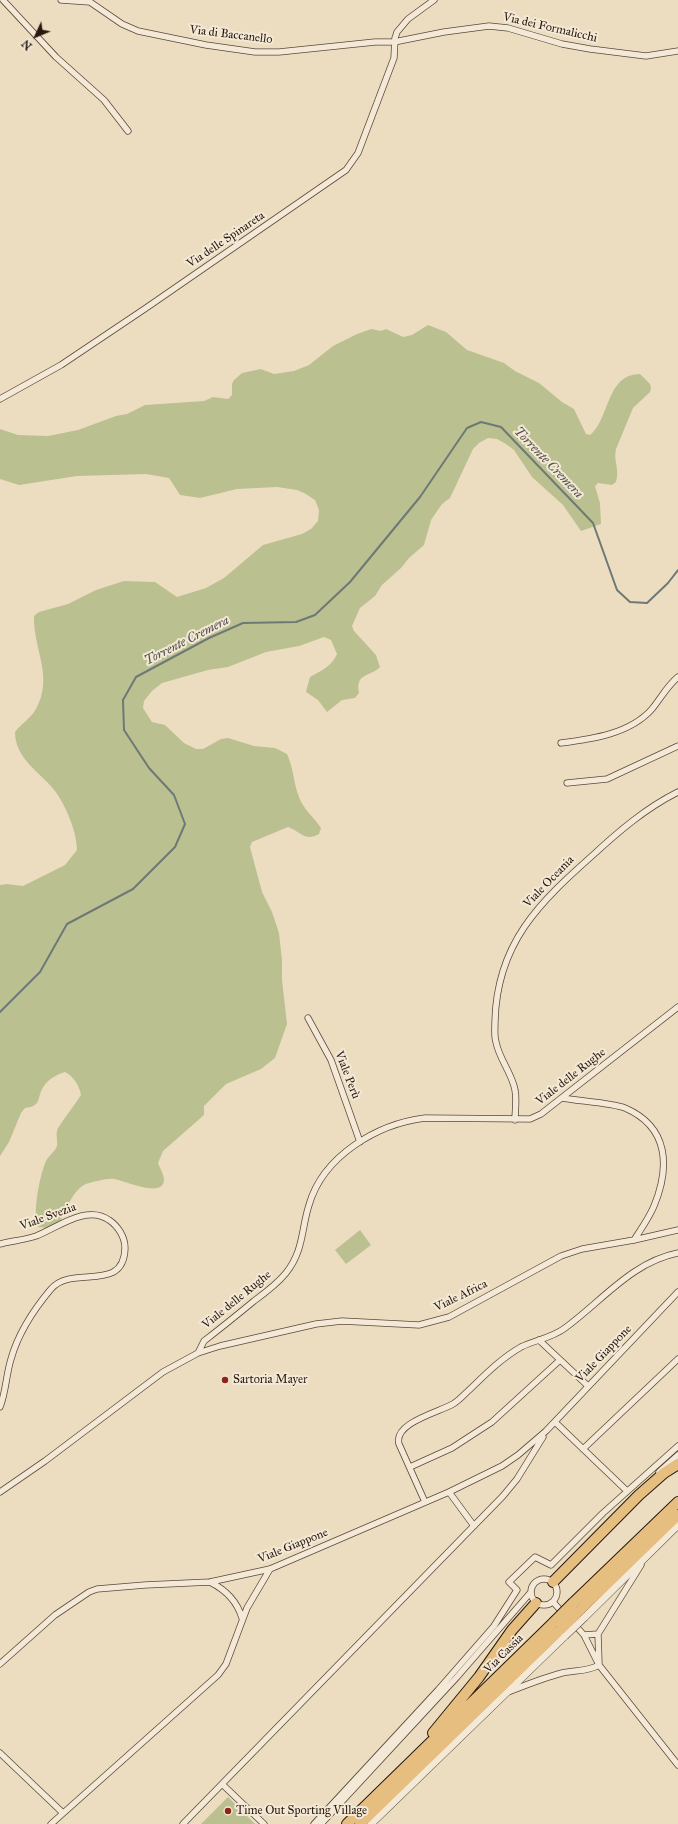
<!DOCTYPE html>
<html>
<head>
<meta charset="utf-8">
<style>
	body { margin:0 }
	#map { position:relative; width:678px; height:1824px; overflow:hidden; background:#ecddc0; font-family:"IM FELL Great Primer",serif }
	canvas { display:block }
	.north { position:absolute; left:16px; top:16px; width:40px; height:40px; -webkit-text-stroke:3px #f3e9d6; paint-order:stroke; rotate:226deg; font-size:11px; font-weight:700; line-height:16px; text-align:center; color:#28180d }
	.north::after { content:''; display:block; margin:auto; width:14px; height:18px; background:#28180d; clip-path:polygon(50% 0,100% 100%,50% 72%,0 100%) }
</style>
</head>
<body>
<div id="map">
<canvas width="678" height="1824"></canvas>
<div class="north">N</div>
</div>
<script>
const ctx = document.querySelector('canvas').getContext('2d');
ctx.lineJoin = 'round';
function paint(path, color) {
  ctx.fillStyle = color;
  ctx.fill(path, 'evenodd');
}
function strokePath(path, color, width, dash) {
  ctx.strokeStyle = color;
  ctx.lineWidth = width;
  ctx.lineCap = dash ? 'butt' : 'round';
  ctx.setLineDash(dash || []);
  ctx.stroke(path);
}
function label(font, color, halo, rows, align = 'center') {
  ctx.font = font + ' "IM FELL Great Primer",serif';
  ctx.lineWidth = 4;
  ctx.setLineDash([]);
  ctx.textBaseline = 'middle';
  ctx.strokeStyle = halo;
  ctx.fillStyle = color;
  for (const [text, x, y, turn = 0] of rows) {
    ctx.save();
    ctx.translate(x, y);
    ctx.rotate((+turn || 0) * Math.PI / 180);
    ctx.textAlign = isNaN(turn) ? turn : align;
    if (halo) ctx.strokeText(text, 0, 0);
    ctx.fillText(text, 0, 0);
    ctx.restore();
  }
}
paint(new Path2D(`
	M 428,325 L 446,332 L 467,350 L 504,363 L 515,371 L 539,383 L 562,402 L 574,409 L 586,434 L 590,435 C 610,419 606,374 640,374 L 650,384 L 651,388 L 650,392 L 633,408 L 616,449 C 613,461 620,468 616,482 L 612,485 L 598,483 L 595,486 L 600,503 L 601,524 L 581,531 L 563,505 L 532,477 L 514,450 L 506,444 L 497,439 L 488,438 L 479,443 L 473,449 L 450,498 L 442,504 L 431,520 L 424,545 L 409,558 L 401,568 L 382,585 L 375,596 L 360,608 L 352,626 L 354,631 L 376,655 L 380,667 C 370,677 355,673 359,693 L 355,698 L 342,700 L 327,712 L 318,700 L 306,692 L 310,677 C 321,671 332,666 337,654 L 331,640 L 324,637 L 299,646 L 266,652 L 228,667 L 208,670 L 162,683 L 152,691 L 144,701 L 143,708 L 152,722 L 165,725 L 184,743 L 196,749 L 203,749 L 221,739 L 228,738 L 254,746 L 275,748 L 287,754 C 294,769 293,782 299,797 C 303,809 314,817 321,828 L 319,834 C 305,842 301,832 288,827 L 252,842 L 250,847 L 262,892 L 272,912 L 279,933 L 282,960 L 282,980 L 287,1024 L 275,1058 L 261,1069 L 226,1084 L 204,1106 L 204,1115 L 163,1151 L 158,1163 C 160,1168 164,1175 164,1180 C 163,1199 123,1180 114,1179 C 107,1178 93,1182 86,1184 C 74,1189 65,1210 60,1222 L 48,1228 L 38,1227 C 32,1214 40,1174 46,1161 C 49,1155 55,1152 57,1146 C 58,1140 55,1134 58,1128 C 65,1117 74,1106 81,1095 C 79,1085 74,1077 65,1072 C 58,1074 48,1079 44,1086 C 36,1097 43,1106 25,1108 L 21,1113 L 9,1142 L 0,1156 L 0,885 L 7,884 L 23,886 L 65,865 L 77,850 C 77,832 66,806 55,791 C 40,772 15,759 15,732 C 21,724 31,718 36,709 C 54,675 33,650 34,616 L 39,612 L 68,604 L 96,590 L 124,581 L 155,582 L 177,597 L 206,588 L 224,578 L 263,545 L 302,534 L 311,529 L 318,521 L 319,510 L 315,500 L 306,494 L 297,490 L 277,487 L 237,489 L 200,498 L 180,495 L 169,478 L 146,474 L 77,476 L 19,485 L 0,479 L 0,429 L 18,435 L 48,436 L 78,430 L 116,416 L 127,414 L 145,405 L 204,401 L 213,397 L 228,399 L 232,395 L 232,384 L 234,380 L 242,373 L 261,369 L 274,374 L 294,371 L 309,365 L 333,346 L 357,334 L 371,329 L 381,331 L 386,329 L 403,337 L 412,335 Z
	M 360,1230 L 371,1245 L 346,1264 L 335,1250 Z
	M 228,1797 L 255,1824 L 201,1824 Z`), '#bbc090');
strokePath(new Path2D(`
	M 0,1012 L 40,972 L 67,924 L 133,889 L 175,847 L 185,824 L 174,795 L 149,768 L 124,730 L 123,700 L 136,677 L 209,638 L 243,623 L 296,622 L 315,615 L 350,582 L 420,497 L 467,428 L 481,422 L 501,427 L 593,523 L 617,590 L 630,602 L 647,603 L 668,583 L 678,570`), '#6e7976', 2);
const minor = new Path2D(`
	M 3,0 L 56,57 L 104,100 L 128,131
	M 61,0 L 90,2 L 122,24 L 138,31 L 206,45 L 255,52 L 279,52 L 375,42 L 394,42 L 444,32 L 489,26 L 508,28 L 562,44 L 590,49 L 646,56 L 678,51
	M 0,399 L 61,365 L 146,308 L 346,170 L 358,153 L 394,58 L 395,38 L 397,32 L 408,19 L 434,0
	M 561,743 C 592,739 630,734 652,709 C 661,698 667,686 678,677
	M 567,783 L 607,779 L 678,746
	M 308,1018 L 331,1060 L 360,1142
	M 562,1098 C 578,1101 612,1103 625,1108 C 669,1127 670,1167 654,1206 C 649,1218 641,1229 634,1240
	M 515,1120 C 515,1111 517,1099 515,1090 C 512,1073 499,1059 496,1042 C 494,1036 495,1028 495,1021 C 497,943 539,903 593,855 C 619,831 646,808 678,792
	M 0,1244 C 12,1241 24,1240 36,1236 C 57,1228 87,1204 109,1220 C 118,1226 125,1237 125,1248 C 124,1294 72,1264 51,1289 C 35,1308 18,1334 11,1359 C 6,1375 6,1392 0,1407
	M 539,1340 L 588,1386
	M 198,1353 L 204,1341 C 221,1328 237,1315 254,1301 C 265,1293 277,1284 286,1273 C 304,1250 301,1230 309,1205 C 323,1156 377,1124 425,1118 L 530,1119 L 541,1114 L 678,1007
	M 555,1422 L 627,1491
	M 583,1449 L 678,1359
	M 410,1467 L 452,1448 L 492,1422 L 560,1360
	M 659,1472 L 678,1455
	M 0,1492 L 45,1461 L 163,1372 L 198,1353 L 220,1346 L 316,1324 L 342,1321 L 419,1325 L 449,1317 L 561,1256 L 582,1249 L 634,1240 L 678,1230
	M 449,1492 L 474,1526
	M 425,1502 L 399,1444 C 393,1423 439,1412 453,1404 C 458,1401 463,1396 467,1392 C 484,1376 500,1359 521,1347 C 535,1340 552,1338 565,1328 C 602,1301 632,1262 678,1253
	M531 1592a13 13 0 1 1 26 0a13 13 0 1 1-26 0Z
	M 210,1582 C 226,1590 237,1601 242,1618
	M 553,1602 L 564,1614
	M 574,1624 L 584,1635 L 599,1665 L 678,1765
	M 584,1635 L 598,1634
	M 599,1663 L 598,1634 L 641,1565
	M 0,1664 L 55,1615 L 89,1592 L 97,1589 L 145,1585 L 210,1582 L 270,1569 L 449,1492 L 502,1466 L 518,1455 L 546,1431 L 678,1292
	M 508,1692 C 526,1685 543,1678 562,1673 C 575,1670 587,1672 599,1665
	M 0,1753 L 63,1813
	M 222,1784 L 264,1824
	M 51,1824 L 218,1675 L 226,1664 L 247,1608 L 270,1569
	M 183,1824 L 503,1496 L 517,1479 L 543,1437
	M 314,1824 L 438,1690 L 494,1626 L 517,1590 L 509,1582 L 535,1557 L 551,1565 L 603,1513 L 678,1446
	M 321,1824 L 457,1677 L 531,1592`);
const tertiary = new Path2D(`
	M 585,1617 L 678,1525
	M 371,1824 L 565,1636`);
const trunk = new Path2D(`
	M 553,1582 L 639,1495 L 664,1473 L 678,1464
	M 573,1603 L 678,1502
	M 579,1611 L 678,1515
	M 433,1733 L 479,1677 L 512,1630 L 536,1603
	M 347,1824 L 554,1622
	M 360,1824 L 560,1630`);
strokePath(minor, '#59493a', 7);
strokePath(tertiary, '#59493a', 8);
strokePath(trunk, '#28180d', 12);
strokePath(minor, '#f3e9d6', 5.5);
strokePath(tertiary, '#f3e9d6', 7);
strokePath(trunk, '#e6be80', 10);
const tertiaryBridge = new Path2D(`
	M 565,1636 L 585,1617`);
const trunkBridge = new Path2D(`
	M 554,1622 L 573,1603
	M 560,1630 L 579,1611`);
strokePath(tertiaryBridge, '#59493a', 8, []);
strokePath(trunkBridge, '#28180d', 12, []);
strokePath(tertiaryBridge, '#f3e9d6', 7);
strokePath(trunkBridge, '#e6be80', 10);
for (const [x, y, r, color] of [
	[225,1380,4,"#8f2418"],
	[228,1811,4,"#8f2418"]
]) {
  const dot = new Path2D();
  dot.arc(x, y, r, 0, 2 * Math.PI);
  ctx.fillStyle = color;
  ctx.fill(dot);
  strokePath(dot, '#f3e9d6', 1.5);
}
label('12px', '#28180d', '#f3e9d6', [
	["Via dei Formalicchi",550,28,13],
	["Via di Baccanello",231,35,7],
	["Via delle Spinareta",226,240,-34],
	["Viale Oceania",549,882,-46],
	["Viale Perù",347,1075,69],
	["Viale delle Rughe",571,1077,-38],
	["Viale Svezia",48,1217,-20],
	["Viale Africa",461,1296,-26],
	["Viale delle Rughe",237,1300,-39],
	["Viale Giappone",604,1354,-46],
	["Viale Giappone",293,1546,-22],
	["Via Cassia",504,1654,-45]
]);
label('12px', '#28180d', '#f3e9d6', [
	["Sartoria Mayer",233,1380],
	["Time Out Sporting Village",236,1811]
], 'left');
label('italic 13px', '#51504a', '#f3e9d6', [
	["Torrente Cremera",548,463,46],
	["Torrente Cremera",187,641,-27]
]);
</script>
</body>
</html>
